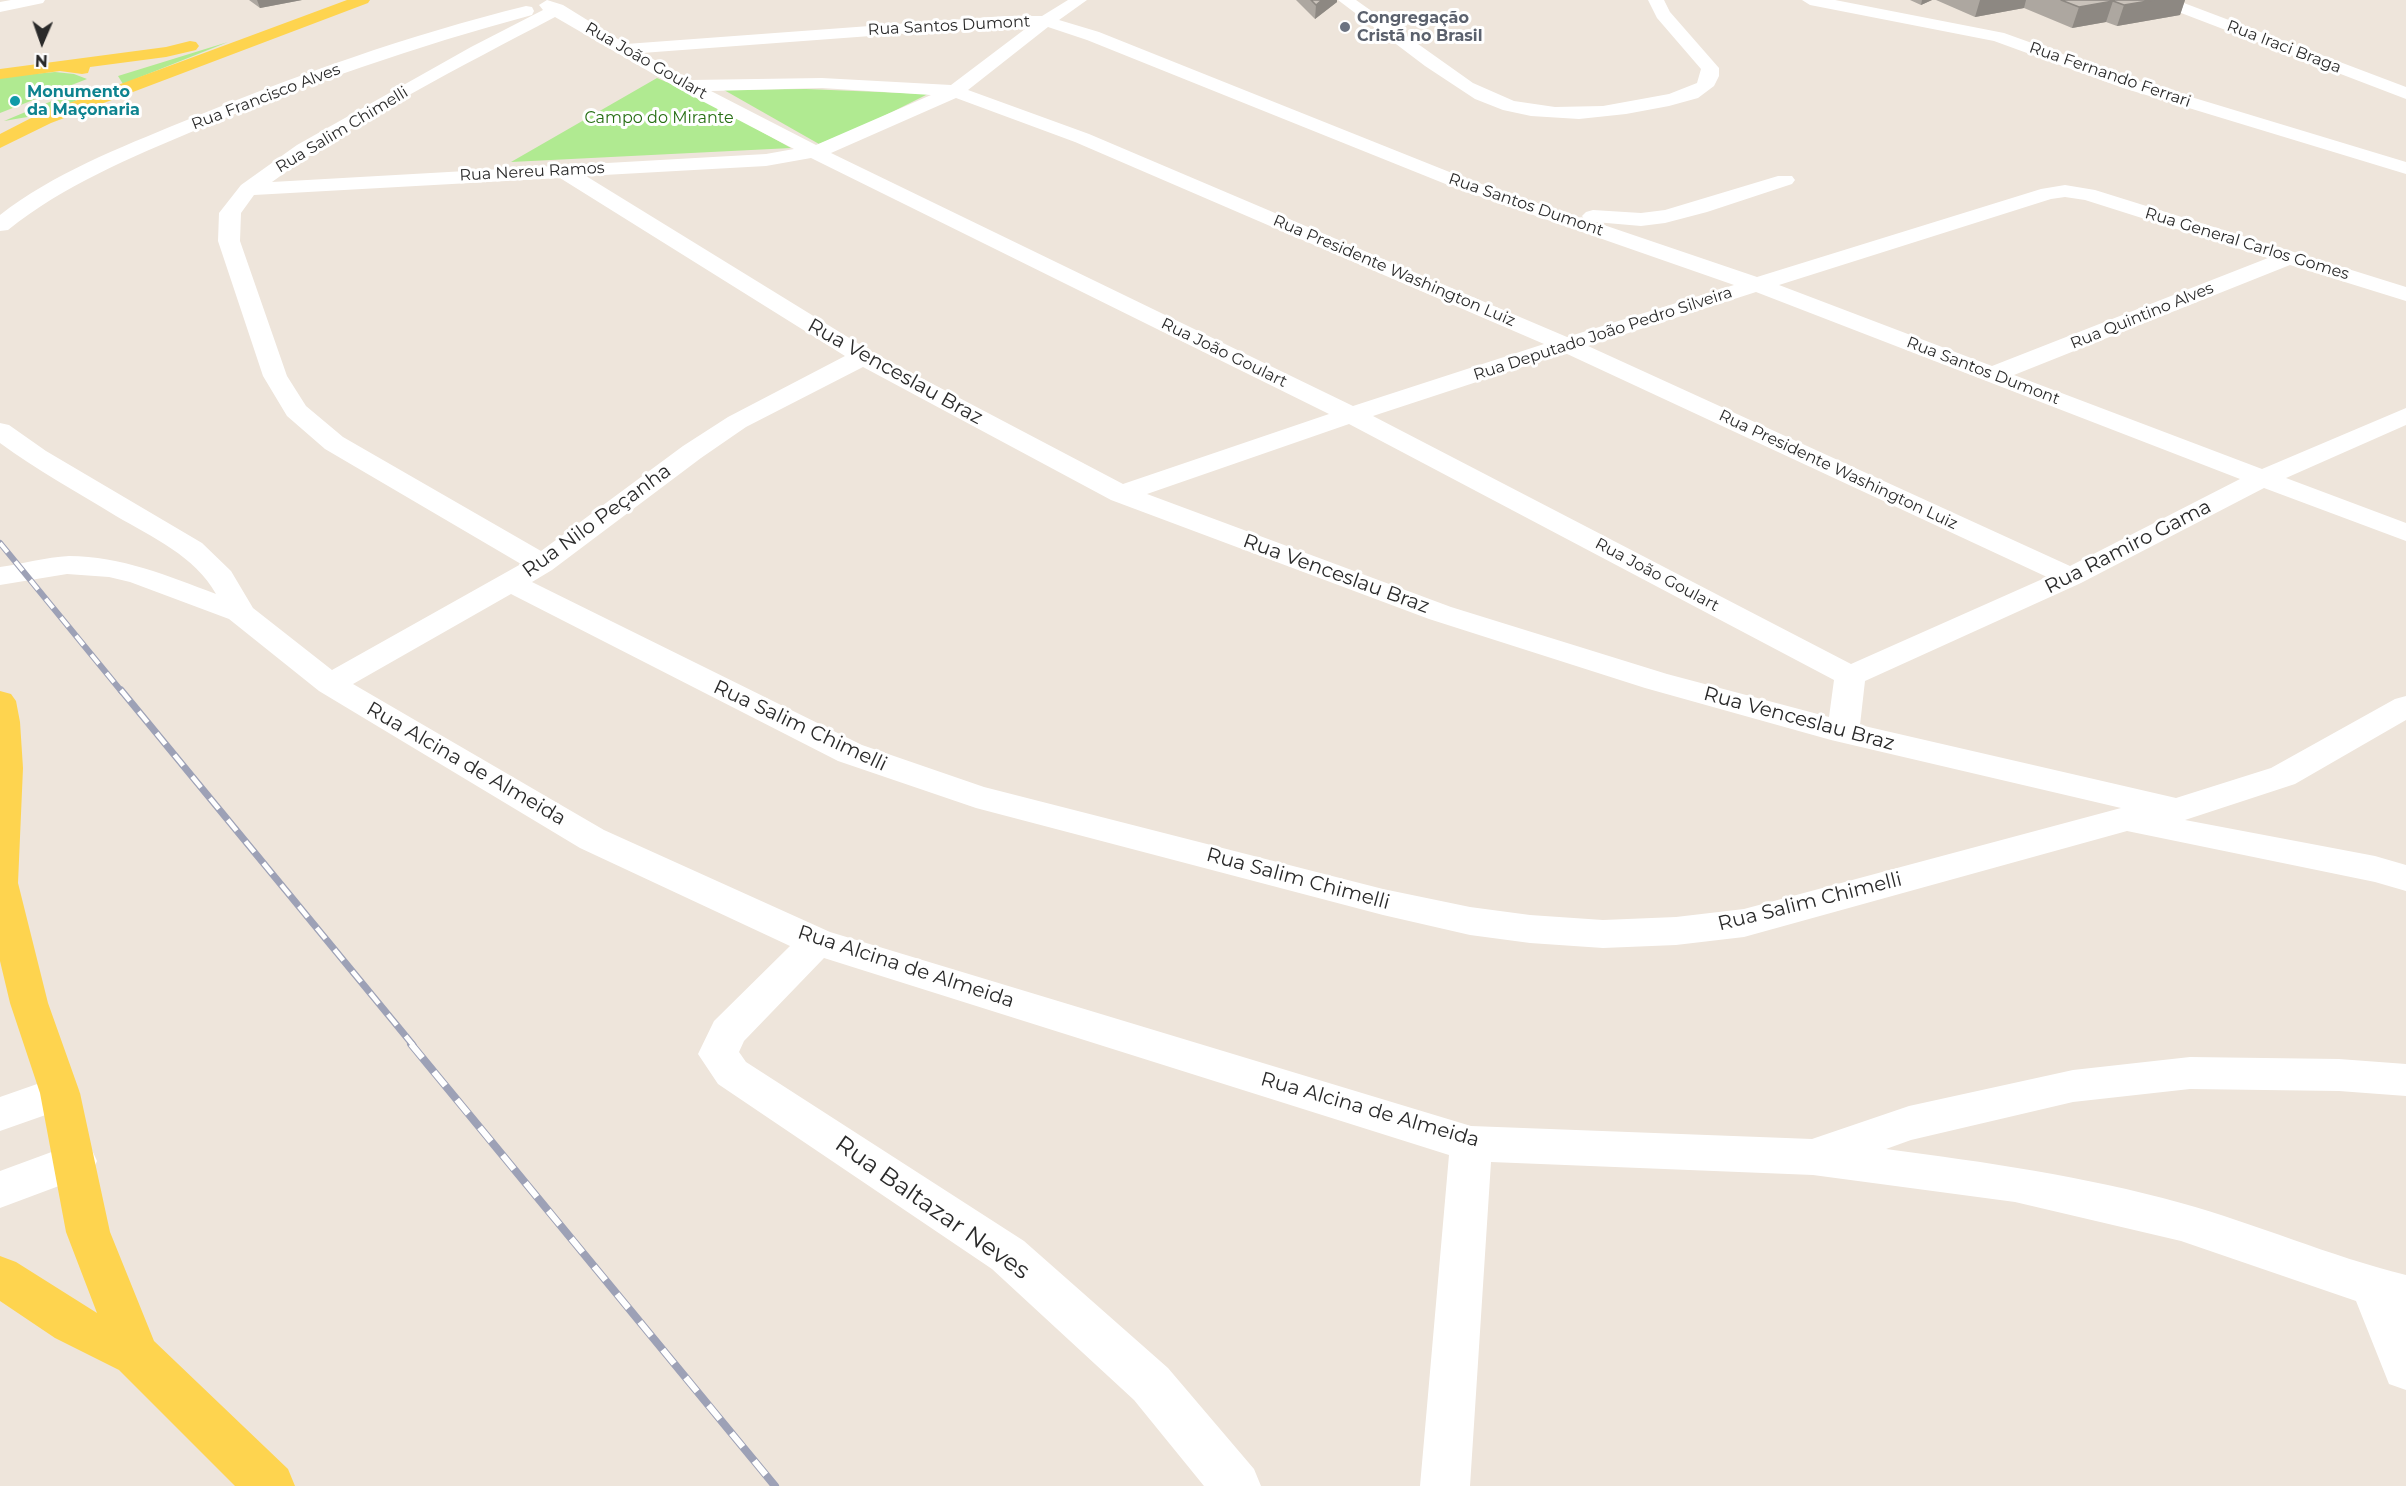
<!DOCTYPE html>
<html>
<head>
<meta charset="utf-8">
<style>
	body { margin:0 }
	#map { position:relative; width:2406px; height:1486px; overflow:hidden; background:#eee5db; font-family:Montserrat,sans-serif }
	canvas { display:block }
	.north { position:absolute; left:12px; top:12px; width:60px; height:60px; -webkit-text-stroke:4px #fff; paint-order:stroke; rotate:182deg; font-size:16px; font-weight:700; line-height:24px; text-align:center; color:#2a2a2a }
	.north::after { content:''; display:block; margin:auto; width:21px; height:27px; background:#2a2a2a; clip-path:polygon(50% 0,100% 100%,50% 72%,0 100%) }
</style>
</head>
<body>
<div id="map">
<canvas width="2406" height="1486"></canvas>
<div class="north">N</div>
</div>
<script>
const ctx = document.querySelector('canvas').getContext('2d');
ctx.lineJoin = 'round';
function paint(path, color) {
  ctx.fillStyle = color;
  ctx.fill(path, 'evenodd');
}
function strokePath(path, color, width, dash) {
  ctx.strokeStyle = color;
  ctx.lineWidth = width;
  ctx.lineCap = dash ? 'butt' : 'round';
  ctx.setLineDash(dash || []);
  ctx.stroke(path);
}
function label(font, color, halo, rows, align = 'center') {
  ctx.font = font + ' Montserrat,sans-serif';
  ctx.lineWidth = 6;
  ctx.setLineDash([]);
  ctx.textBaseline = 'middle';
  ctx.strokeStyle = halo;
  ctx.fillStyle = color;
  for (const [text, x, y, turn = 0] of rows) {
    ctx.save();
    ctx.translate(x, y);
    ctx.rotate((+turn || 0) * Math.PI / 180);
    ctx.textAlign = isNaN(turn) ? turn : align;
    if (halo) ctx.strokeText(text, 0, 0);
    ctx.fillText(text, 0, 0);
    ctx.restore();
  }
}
paint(new Path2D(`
	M 228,42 L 123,84 L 118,76 Z
	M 55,72 L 74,74 L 87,79 L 0,113 L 0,77 Z
	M 657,78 L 690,92 L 791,148 L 511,162 Z
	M 90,85 C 80,110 28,117 4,121 Z
	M 806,89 L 928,94 L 868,124 L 819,144 L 724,90 Z`), '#b0ea91');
paint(new Path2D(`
	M 11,0 L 45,0 L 43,3 L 0,12 L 0,2 Z
	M 547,0 L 563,5 L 626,44 L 1005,16 L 1042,16 L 1068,0 L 1087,0 L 1059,20 L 1099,32 L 1467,179 L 1584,219 L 1582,216 L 1586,212 L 1593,210 L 1641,213 L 1665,210 L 1778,176 L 1792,176 L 1795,180 L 1792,184 L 1707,212 L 1665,223 L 1641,226 L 1595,222 L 1757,277 L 2041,189 L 2065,185 L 2095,190 L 2406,287 L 2406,301 L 2290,265 L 2014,375 L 2262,469 L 2406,408 L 2406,425 L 2286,478 L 2406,523 L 2406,541 L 2264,488 L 2081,583 L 1865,681 L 1860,725 L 2176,798 L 2271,768 L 2395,699 L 2406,696 L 2406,720 L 2295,784 L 2185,820 L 2375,856 L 2406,865 L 2406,891 L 2375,882 L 2127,831 L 1744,937 L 1676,945 L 1603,948 L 1530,943 L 1470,935 L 1383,915 L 976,808 L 838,761 L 511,594 L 353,684 L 604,830 L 830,932 L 1471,1126 L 1812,1139 L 1909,1106 L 2073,1070 L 2190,1057 L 2339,1059 L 2406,1064 L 2406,1096 L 2339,1091 L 2190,1089 L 2073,1102 L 1911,1140 L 1886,1149 C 1985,1162 2084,1176 2181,1203 C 2257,1224 2329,1256 2406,1275 L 2406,1390 L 2389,1384 L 2356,1301 L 2181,1241 L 2015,1202 L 1813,1175 L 1491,1162 L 1470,1486 L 1420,1486 L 1449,1155 L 824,958 L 744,1041 L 739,1052 L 746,1062 L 1024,1241 L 1168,1368 L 1254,1469 L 1261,1486 L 1204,1486 L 1134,1400 L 992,1269 L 718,1084 L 698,1054 L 714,1021 L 790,946 L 580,848 L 319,691 L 229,619 L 130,582 L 109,577 L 67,574 L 0,585 L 0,567 C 22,564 46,557 69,556 C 121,556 168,576 216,594 C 195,556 152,537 116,516 C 77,492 37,470 0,443 L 0,423 L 9,425 L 46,451 L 202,543 L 231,571 L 253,608 L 332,670 L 521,564 L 325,449 L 287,416 L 263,376 L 218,241 L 219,213 L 241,185 L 297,145 L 471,47 L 543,10 L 539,5 ZM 555,17 L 681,90 L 794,149 L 766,154 L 272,182 C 359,118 460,67 555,17 ZM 1005,26 L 1029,26 L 951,85 L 822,78 L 691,80 L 642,53 ZM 1048,27 L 1087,40 L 1453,187 L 1734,285 L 1567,337 L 1089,134 L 968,90 ZM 822,88 L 931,95 L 816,145 L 711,91 ZM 956,98 L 1075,142 L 1544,344 L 1353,406 L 831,153 ZM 811,158 L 1329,414 L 1123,484 L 872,352 L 586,176 L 766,166 ZM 560,178 L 845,356 L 728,417 L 683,446 L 541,551 L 343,437 L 306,406 L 287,376 L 240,241 L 241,213 L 254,195 ZM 2065,197 L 2085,200 L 2268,258 L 1992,366 L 1779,285 L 2051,199 ZM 1756,292 L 2240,479 L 2070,566 L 1588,346 ZM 1565,353 L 2047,577 L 1851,664 L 1373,416 ZM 863,367 L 1111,500 L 1429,619 L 1645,688 L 1831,740 L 2121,808 L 1744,909 L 1676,917 L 1603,920 L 1530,915 L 1470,907 L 1383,889 L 984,787 L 862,745 L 532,582 L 552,570 L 701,458 L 746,427 ZM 1349,424 L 1834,680 L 1829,717 L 1667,674 L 1451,607 L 1147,494 Z
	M 1338,0 L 1356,0 L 1473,83 L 1514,101 L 1555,107 L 1603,106 L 1669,94 L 1697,83 L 1701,69 L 1657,18 L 1648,0 L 1664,0 L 1670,12 L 1719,68 L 1719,76 L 1714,86 L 1698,98 L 1669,106 L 1626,114 L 1579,119 L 1531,116 L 1503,110 L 1475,99 L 1425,66 Z
	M 1802,0 L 1835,0 L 2004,33 L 2135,80 L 2406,162 L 2406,174 L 2123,88 L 1994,41 L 1810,5 Z
	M 2153,0 L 2176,0 L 2406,87 L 2406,99 L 2155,3 Z
	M 526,6 L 532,7 L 534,11 L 532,15 C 417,46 306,84 196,130 C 130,158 64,185 8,230 L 0,231 L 0,215 C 54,173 119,148 182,122 C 294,76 408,35 526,6 Z
	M 60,1076 L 74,1081 L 80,1093 L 74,1105 L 0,1131 L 0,1097 Z
	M 76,1143 L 91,1148 L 97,1161 L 91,1174 L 0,1208 L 0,1171 Z`), '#fff');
paint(new Path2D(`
	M 347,0 L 370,0 L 368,3 L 51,123 L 0,148 L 0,134 L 37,115 Z
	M 190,41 L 196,42 L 199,46 L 196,50 L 166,57 L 90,67 L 88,73 L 82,74 L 60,71 L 0,79 L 0,69 L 166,47 Z
	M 0,691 L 11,694 L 16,701 L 20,722 L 23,768 L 18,883 L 48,1003 L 80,1093 L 110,1232 L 154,1341 L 288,1469 L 295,1486 L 235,1486 L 119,1370 L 55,1338 L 0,1301 L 0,1256 L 16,1262 L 97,1313 L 66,1232 L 40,1093 L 10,1003 L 0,961 Z`), '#fed44f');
const railFar2 = new Path2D(`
	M 0,543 L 122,692`);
const railFar1 = new Path2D(`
	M 121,690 L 413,1045`);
const rail = new Path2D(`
	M 411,1044 L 775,1486`);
strokePath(railFar2, '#9da1b6', 6);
strokePath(railFar1, '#9da1b6', 7);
strokePath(rail, '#9da1b6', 8);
strokePath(railFar2, '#fff', 4, [12]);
strokePath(railFar1, '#fff', 4.5, [14]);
strokePath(rail, '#fff', 6, [18]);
paint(new Path2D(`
	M 249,0 L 302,0 L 260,8 Z
	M 1296,0 L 1337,0 L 1337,2 L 1315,19 Z
	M 1910,0 L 1932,0 L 1921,5 Z
	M 1936,0 L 2185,0 L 2180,15 L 2117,26 L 2106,22 L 2072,28 L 2024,8 L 1975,17 Z`), '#ada7a0');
paint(new Path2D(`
	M 257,0 L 302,0 L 260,8 Z
	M 1322,0 L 1337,0 L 1337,2 L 1315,19 L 1316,5 Z
	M 1922,0 L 1932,0 L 1921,5 Z
	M 1980,0 L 2026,0 L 2024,8 L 1975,17 Z
	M 2154,0 L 2185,0 L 2180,15 L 2117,26 L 2124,5 Z
	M 2113,1 L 2106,22 L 2072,28 L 2079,7 Z`), '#8d8882');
const building = new Path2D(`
	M 1311,0 L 1322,0 L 1316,5 Z
	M 2061,0 L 2154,0 L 2124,5 L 2113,1 L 2079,7 Z`);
paint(building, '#c9c2ba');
strokePath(building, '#8d8882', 1.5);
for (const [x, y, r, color] of [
	[1345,27,6,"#6b7280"],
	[15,101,6,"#0f9aa8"]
]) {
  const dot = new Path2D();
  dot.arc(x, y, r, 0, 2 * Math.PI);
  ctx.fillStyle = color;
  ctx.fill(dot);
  strokePath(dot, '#fff', 2);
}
label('bold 16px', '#5b616d', '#fff', [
	["Congregação",1357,18],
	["Cristã no Brasil",1357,36]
], 'left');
label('16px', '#2a2a2a', '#fff', [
	["Rua Santos Dumont",949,26,-3],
	["Rua Iraci Braga",2284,47,21],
	["Rua João Goulart",646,61,30],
	["Rua Fernando Ferrari",2110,75,19],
	["Rua Francisco Alves",266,97,-21],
	["Rua Salim Chimelli",342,130,-31],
	["Rua Nereu Ramos",532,172,-3],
	["Rua Santos Dumont",1526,205,19],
	["Rua General Carlos Gomes",2247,244,17],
	["Rua Presidente Washington Luiz",1394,271,23],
	["Rua Quintino Alves",2142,316,-22],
	["Rua Deputado João Pedro Silveira",1603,334,-18],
	["Rua João Goulart",1224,353,26],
	["Rua Santos Dumont",1983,371,21],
	["Rua Presidente Washington Luiz",1838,470,25],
	["Rua João Goulart",1657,575,28]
]);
label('bold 16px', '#0d838f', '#fff', [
	["Monumento",27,92],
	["da Maçonaria",27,110]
], 'left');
label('16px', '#266e13', '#fff', [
	["Campo do Mirante",659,118]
]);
label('20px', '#2a2a2a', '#fff', [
	["Rua Venceslau Braz",895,372,29],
	["Rua Nilo Peçanha",597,521,-36],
	["Rua Ramiro Gama",2128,547,-27],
	["Rua Venceslau Braz",1336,574,20],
	["Rua Venceslau Braz",1799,719,15],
	["Rua Salim Chimelli",800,726,25],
	["Rua Alcina de Almeida",466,764,30],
	["Rua Salim Chimelli",1298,879,15],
	["Rua Salim Chimelli",1810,902,-14],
	["Rua Alcina de Almeida",906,967,18],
	["Rua Alcina de Almeida",1370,1110,16]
]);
label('24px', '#2a2a2a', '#fff', [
	["Rua Baltazar Neves",932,1208,35]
]);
</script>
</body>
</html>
